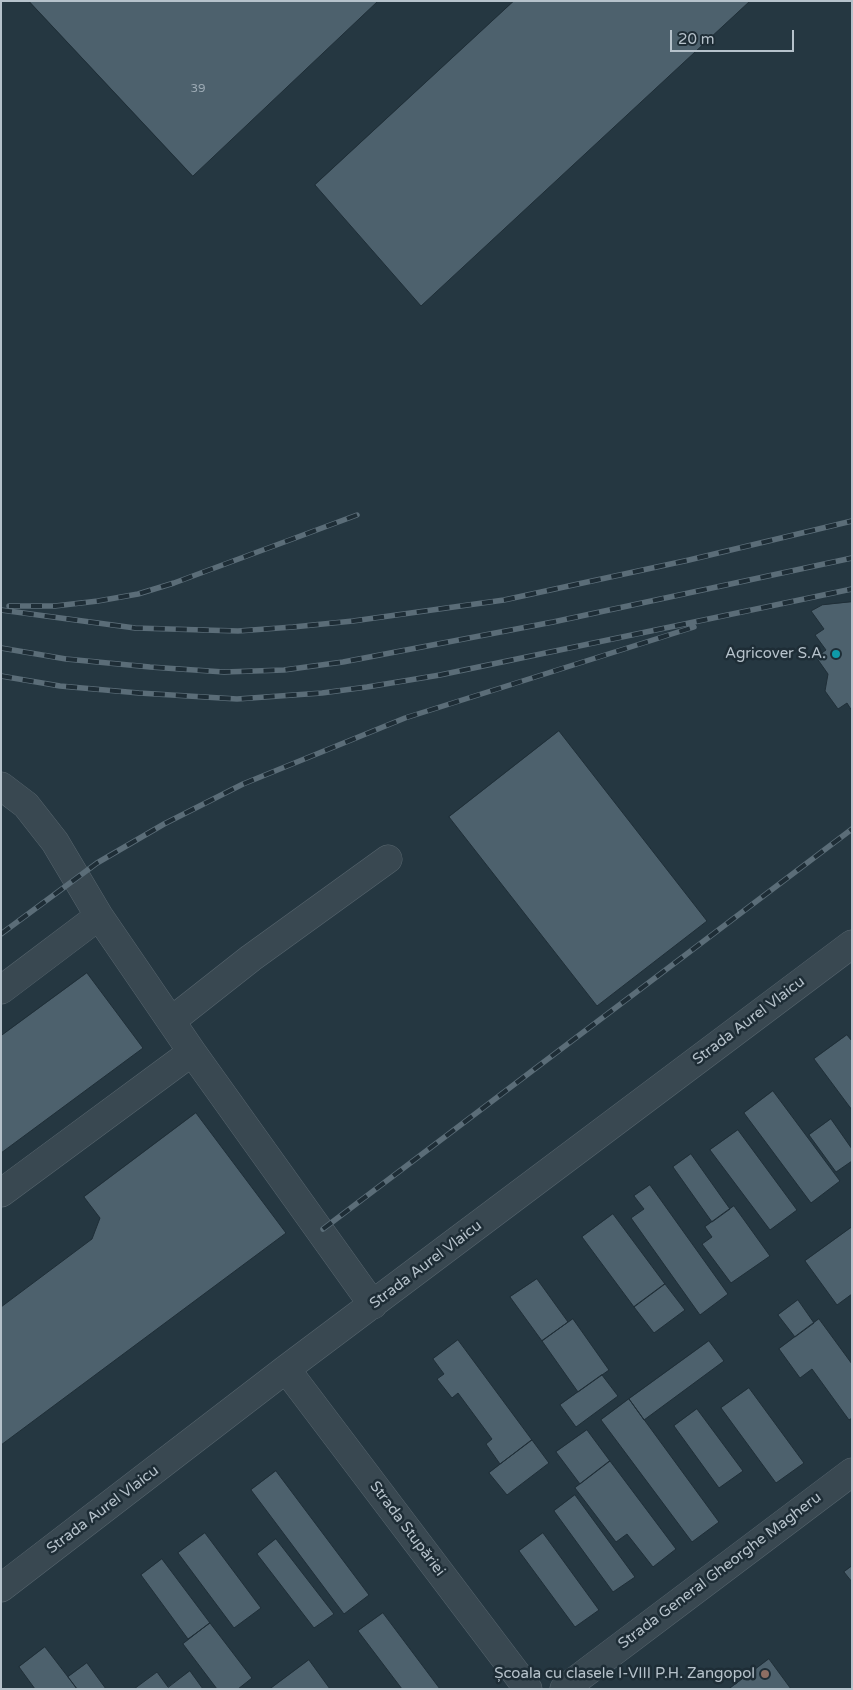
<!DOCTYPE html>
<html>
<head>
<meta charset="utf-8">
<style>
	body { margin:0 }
	#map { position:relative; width:853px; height:1690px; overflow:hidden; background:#253741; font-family:"Varela Round",sans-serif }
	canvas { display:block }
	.frame { position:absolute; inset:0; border:2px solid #b6c2cb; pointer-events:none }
	.scale { position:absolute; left:670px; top:30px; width:124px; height:22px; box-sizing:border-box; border:2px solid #b6c2cb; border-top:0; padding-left:6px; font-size:15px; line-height:18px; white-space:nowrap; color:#b6c2cb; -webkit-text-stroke:4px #1e2d36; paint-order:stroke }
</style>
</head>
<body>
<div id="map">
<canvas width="853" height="1690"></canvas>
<div class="frame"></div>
<div class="scale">20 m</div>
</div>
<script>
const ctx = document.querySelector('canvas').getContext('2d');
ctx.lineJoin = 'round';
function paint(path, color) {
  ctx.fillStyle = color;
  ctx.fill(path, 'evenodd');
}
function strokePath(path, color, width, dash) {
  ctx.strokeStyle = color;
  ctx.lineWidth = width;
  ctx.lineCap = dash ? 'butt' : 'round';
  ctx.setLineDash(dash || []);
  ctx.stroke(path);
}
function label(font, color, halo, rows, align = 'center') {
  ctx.font = font + ' "Varela Round",sans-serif';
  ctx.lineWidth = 5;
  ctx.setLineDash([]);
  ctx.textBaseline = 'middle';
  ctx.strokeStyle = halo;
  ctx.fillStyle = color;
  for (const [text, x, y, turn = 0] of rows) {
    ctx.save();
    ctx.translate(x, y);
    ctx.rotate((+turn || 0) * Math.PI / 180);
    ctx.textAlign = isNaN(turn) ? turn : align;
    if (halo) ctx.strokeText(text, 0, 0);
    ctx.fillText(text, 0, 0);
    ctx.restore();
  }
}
const building = new Path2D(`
	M 29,1 L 378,1 L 193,176 Z
	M 514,1 L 750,1 L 421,306 L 315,185 Z
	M 852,602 L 852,711 L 847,703 L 838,709 L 825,691 L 828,674 L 816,657 L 826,650 L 815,635 L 824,629 L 811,611 L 822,605 Z
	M 559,731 L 707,921 L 597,1006 L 449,817 Z
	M 87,973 L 143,1048 L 1,1153 L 1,1036 Z
	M 847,1035 L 852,1041 L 852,1110 L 814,1059 Z
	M 773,1091 L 840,1181 L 811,1203 L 744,1113 Z
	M 196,1113 L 286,1233 L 1,1445 L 1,1307 L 92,1239 L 100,1218 L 84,1197 Z
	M 831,1119 L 852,1149 L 852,1161 L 836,1172 L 809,1135 Z
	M 738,1130 L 797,1210 L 770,1230 L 710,1150 Z
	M 691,1154 L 730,1209 L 712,1222 L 673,1167 Z
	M 650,1185 L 728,1294 L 700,1315 L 631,1218 L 644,1209 L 634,1196 Z
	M 734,1206 L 770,1256 L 731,1283 L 702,1244 L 712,1237 L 705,1227 Z
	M 613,1214 L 665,1284 L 634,1307 L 582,1237 Z
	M 852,1227 L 852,1294 L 837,1305 L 805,1261 Z
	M 537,1279 L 568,1322 L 542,1341 L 510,1297 Z
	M 665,1284 L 685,1310 L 654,1333 L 634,1307 Z
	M 798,1300 L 814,1323 L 795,1337 L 778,1315 Z
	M 573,1319 L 609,1370 L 578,1392 L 542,1341 Z
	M 819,1319 L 852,1364 L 852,1418 L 849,1420 L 812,1369 L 800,1378 L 779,1349 Z
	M 458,1340 L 532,1440 L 500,1464 L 486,1444 L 492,1439 L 458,1393 L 452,1398 L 437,1379 L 444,1374 L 433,1359 Z
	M 709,1341 L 724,1361 L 644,1420 L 629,1399 Z
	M 602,1375 L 618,1396 L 576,1427 L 560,1405 Z
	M 749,1388 L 804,1463 L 776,1483 L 721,1408 Z
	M 629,1399 L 719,1522 L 692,1542 L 601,1420 Z
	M 697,1409 L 743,1471 L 719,1488 L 674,1426 Z
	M 587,1430 L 610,1461 L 580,1484 L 556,1452 Z
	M 532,1440 L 549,1463 L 507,1495 L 489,1473 Z
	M 610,1461 L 676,1549 L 653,1567 L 627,1534 L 616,1542 L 575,1488 Z
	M 276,1471 L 369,1595 L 344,1614 L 251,1490 Z
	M 575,1495 L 635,1577 L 613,1592 L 554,1511 Z
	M 205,1533 L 261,1608 L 234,1628 L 178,1553 Z
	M 543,1533 L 599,1610 L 575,1627 L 519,1551 Z
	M 276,1539 L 334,1614 L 314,1628 L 257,1554 Z
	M 162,1559 L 210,1623 L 188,1639 L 141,1575 Z
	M 852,1566 L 852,1582 L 844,1572 Z
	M 383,1613 L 440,1689 L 402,1689 L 358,1631 Z
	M 210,1623 L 252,1678 L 238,1689 L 217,1689 L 183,1644 Z
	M 45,1647 L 68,1677 L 77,1689 L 35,1689 L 19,1667 Z
	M 769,1659 L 791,1689 L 729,1689 Z
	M 309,1660 L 330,1689 L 270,1689 Z
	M 87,1663 L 106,1689 L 77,1689 L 68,1677 Z
	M 190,1671 L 203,1689 L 134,1689 L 157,1672 L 168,1687 Z`);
paint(building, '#4d616d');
strokePath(building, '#202f38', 1);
const minor = new Path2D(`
	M 1,786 L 26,805 L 55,842 L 99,916 L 192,1052 L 373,1305
	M 1,990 L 99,916
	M 171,1021 L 251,958 L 388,859
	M 1,1193 L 192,1052
	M 286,1369 L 528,1689
	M 1,1588 L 286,1369 L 852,944
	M 564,1689 L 852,1472`);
strokePath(minor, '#57656e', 29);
strokePath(minor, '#394851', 28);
const rail = new Path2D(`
	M 9,606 L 55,606 L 98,601 L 138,594 L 174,583 L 357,515
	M 1,610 L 135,628 L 238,631 L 293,627 L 353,621 L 504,600 L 689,560 L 852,521
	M 1,648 L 66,659 L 150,667 L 224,672 L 284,670 L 343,662 L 553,622 L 852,558
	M 1,676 L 60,686 L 139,693 L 237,699 L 322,693 L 367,687 L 440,675 L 852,589
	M 1,934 L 97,863 L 164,824 L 243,784 L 405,718 L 694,627
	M 323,1229 L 852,829`);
strokePath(rail, '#5b6d78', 5.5);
strokePath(rail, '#1e2d36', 4, [11]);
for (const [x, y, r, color] of [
	[836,654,5,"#0f9aa8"],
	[765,1674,5,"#8d6e63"]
]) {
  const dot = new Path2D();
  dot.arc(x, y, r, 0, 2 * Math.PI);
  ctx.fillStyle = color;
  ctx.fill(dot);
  strokePath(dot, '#1e2d36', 2);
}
label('12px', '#9caab4', null, [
	["39",198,89]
]);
label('15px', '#b6c2cb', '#1e2d36', [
	["Agricover S.A.",826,654],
	["Școala cu clasele I-VIII P.H. Zangopol",755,1674]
], 'right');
label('15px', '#b6c2cb', '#1e2d36', [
	["Strada Aurel Vlaicu",749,1021,-37],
	["Strada Aurel Vlaicu",426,1265,-37],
	["Strada Aurel Vlaicu",103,1510,-37],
	["Strada Stupăriei",407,1529,53],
	["Strada General Gheorghe Magheru",720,1571,-37]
]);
</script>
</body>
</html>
